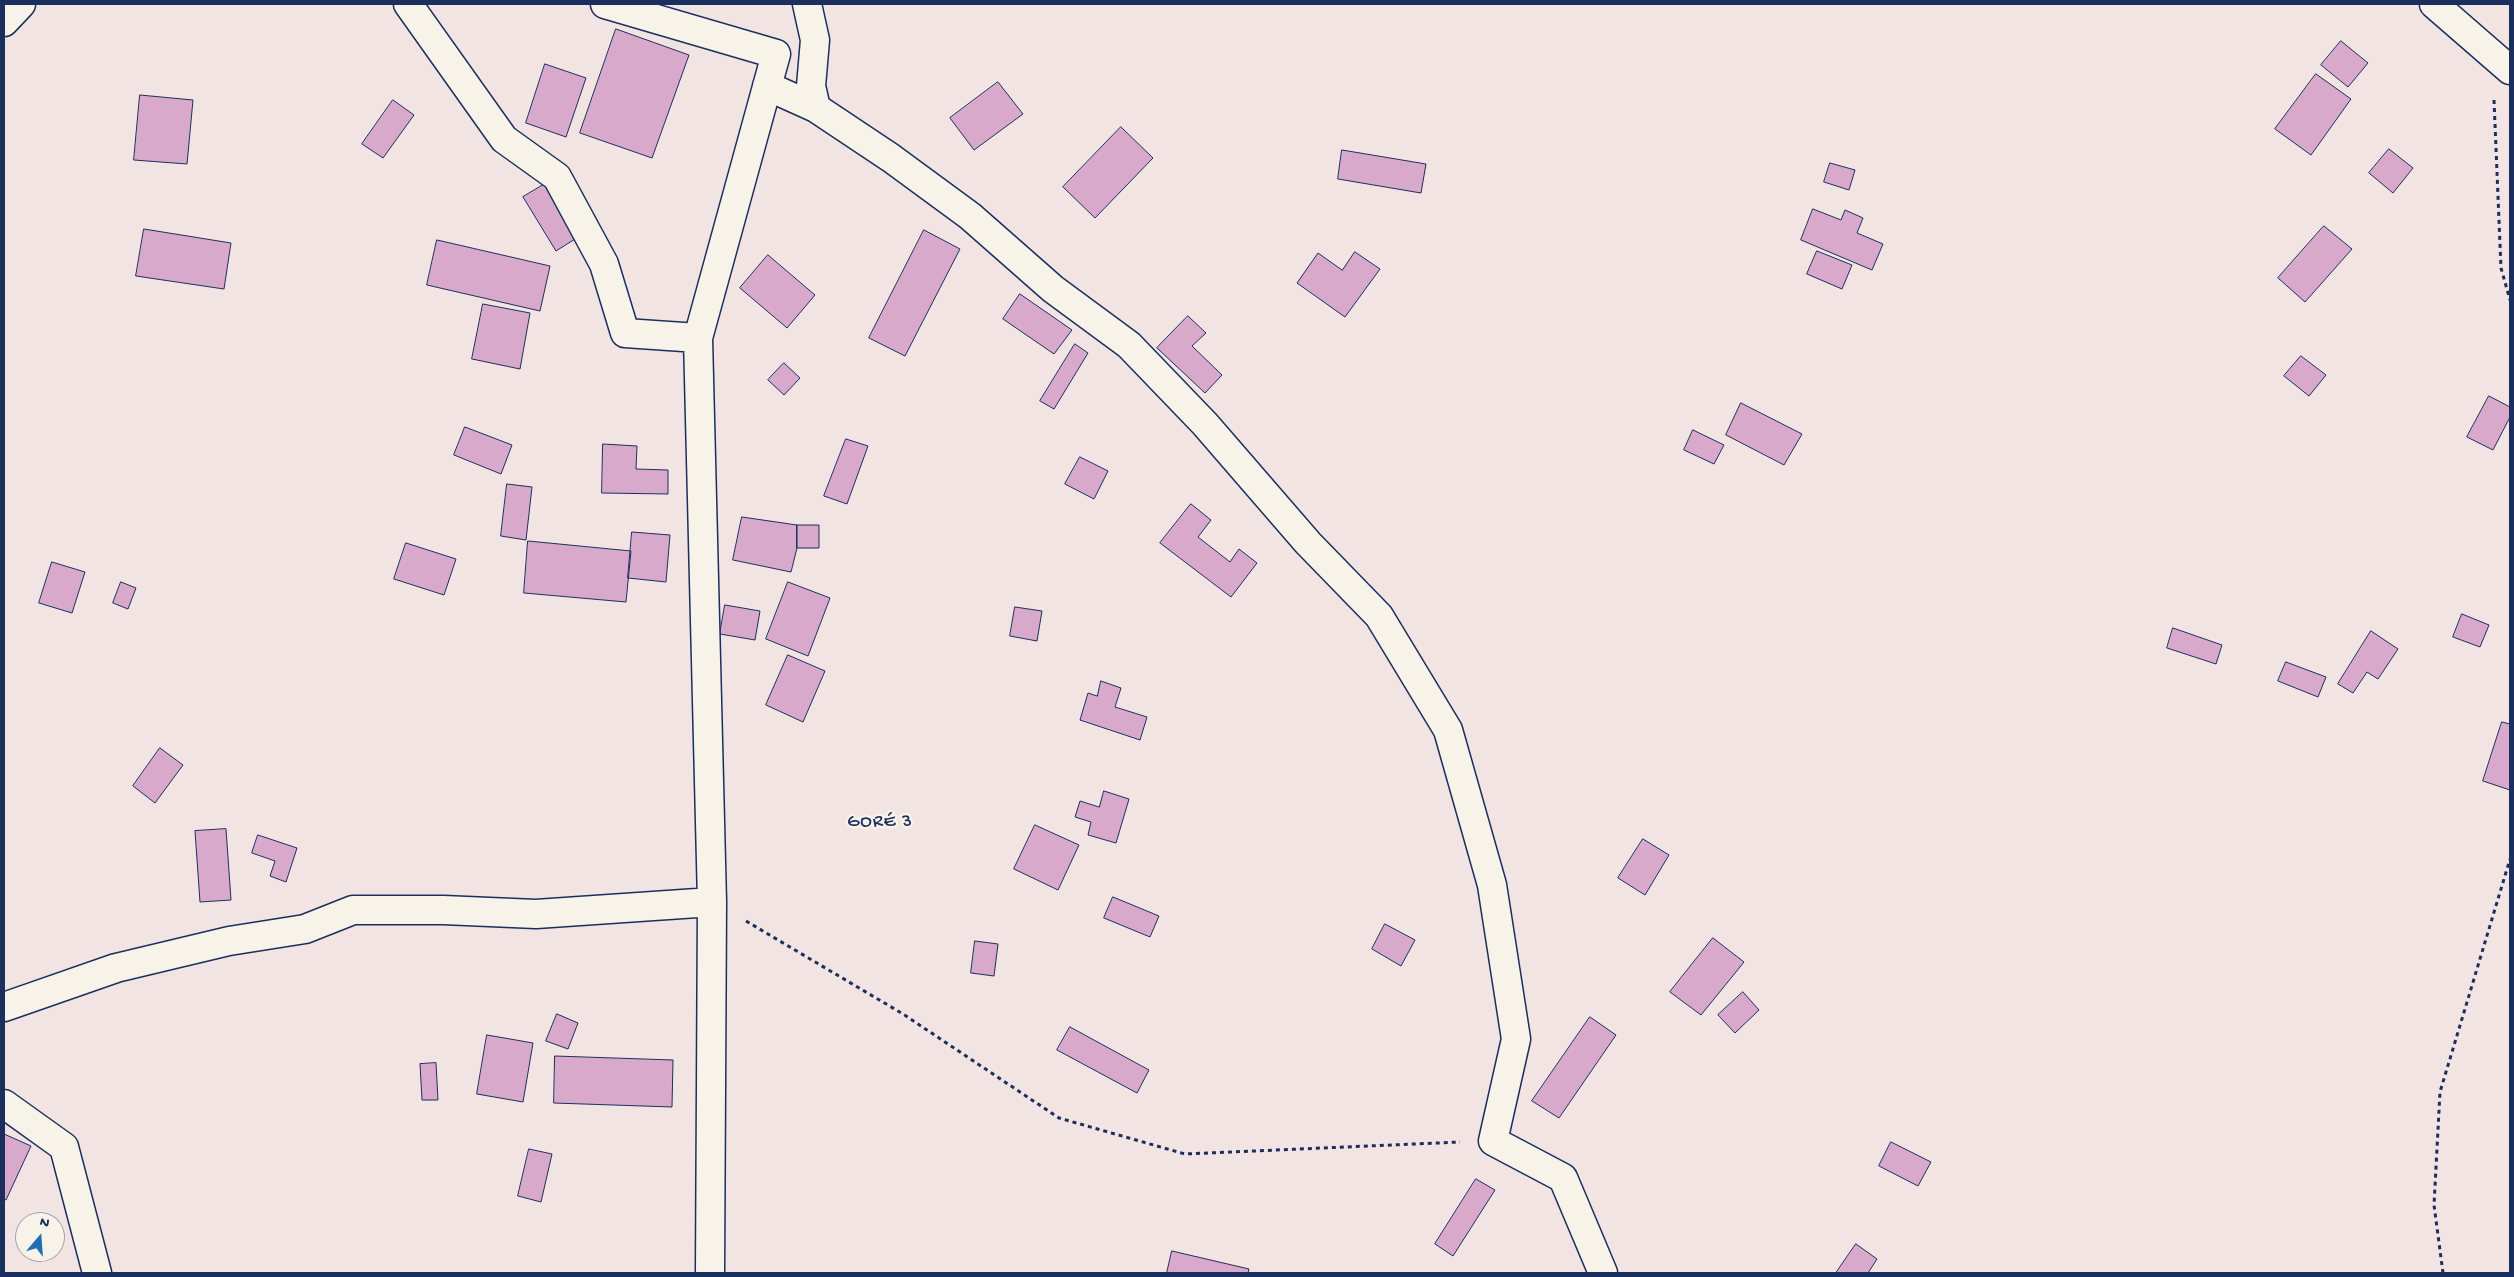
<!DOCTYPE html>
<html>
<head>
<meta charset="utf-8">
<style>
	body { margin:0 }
	#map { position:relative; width:2514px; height:1277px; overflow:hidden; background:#f1e4e2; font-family:"Gochi Hand",sans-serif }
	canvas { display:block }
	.frame { position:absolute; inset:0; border:5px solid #1b2f5e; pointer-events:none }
	.north { position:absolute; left:15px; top:1212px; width:50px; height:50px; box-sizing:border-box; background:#f7f3e8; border:1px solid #9fa5b1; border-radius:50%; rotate:18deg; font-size:14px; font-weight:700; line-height:20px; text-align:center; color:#1b2f5e }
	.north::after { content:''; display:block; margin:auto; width:18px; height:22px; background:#1f6fb2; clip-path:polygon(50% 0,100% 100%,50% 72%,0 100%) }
</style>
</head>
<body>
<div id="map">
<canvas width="2514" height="1277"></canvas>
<div class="frame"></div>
<div class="north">N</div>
</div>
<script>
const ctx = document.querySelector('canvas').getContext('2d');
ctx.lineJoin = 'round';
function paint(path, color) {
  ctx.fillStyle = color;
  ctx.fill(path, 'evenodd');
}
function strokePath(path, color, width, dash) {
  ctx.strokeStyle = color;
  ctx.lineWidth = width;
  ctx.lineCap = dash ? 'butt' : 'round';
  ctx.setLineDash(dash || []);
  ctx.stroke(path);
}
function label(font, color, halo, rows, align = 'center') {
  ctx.font = font + ' "Gochi Hand",sans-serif';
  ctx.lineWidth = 5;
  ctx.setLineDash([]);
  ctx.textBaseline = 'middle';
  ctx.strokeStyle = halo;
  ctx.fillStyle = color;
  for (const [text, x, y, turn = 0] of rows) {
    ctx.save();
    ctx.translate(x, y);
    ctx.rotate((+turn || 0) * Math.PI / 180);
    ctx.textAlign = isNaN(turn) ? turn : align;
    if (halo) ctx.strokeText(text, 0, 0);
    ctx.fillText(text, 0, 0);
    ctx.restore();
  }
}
const building = new Path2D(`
	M 616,29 L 689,55 L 652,158 L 580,133 Z
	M 2341,41 L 2368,63 L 2348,87 L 2321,65 Z
	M 545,64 L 586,78 L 566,137 L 526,123 Z
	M 2316,74 L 2351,99 L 2311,155 L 2275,129 Z
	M 998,82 L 1023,114 L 974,150 L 950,118 Z
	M 140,95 L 193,100 L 187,164 L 134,160 Z
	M 393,100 L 414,115 L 383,158 L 362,144 Z
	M 1121,127 L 1153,158 L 1095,218 L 1063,187 Z
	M 2389,149 L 2413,168 L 2393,193 L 2369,173 Z
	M 1342,150 L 1426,164 L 1421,193 L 1338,179 Z
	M 1830,163 L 1855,170 L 1849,190 L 1824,182 Z
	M 550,181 L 583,234 L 556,251 L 523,197 Z
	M 1813,209 L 1841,220 L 1845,210 L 1863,218 L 1857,233 L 1883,244 L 1872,270 L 1801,240 Z
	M 2324,226 L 2352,249 L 2305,302 L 2278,278 Z
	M 144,229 L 231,243 L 224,289 L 136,276 Z
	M 924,230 L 960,249 L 905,356 L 869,338 Z
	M 437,240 L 550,266 L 540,311 L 427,285 Z
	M 1817,251 L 1852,265 L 1842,289 L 1807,274 Z
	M 1355,252 L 1380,269 L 1345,317 L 1297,283 L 1318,253 L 1342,270 Z
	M 768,255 L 815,295 L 787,328 L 740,288 Z
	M 1020,294 L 1072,330 L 1054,354 L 1003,319 Z
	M 483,304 L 530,313 L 520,369 L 472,359 Z
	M 1188,316 L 1206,333 L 1192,346 L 1222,375 L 1205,393 L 1157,348 Z
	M 1075,344 L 1088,353 L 1054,409 L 1040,401 Z
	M 2301,356 L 2326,375 L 2309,396 L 2284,376 Z
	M 784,363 L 800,378 L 784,395 L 768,380 Z
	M 2489,396 L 2510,407 L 2510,417 L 2493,450 L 2467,437 Z
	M 1741,403 L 1802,434 L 1784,465 L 1726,435 Z
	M 465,427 L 512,445 L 501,474 L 454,455 Z
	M 1693,430 L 1724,445 L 1714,464 L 1684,450 Z
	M 846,439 L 868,446 L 847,504 L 824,496 Z
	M 603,444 L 637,446 L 636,469 L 668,470 L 668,494 L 602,493 Z
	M 1080,457 L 1108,471 L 1094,499 L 1065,484 Z
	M 507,484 L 532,487 L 526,540 L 501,536 Z
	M 1191,504 L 1211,520 L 1198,537 L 1230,562 L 1239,549 L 1257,563 L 1231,597 L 1160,543 Z
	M 742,517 L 797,525 L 797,548 L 791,572 L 733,560 Z
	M 797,525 L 819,525 L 819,548 L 797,548 Z
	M 632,532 L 670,535 L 666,582 L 628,578 Z
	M 528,541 L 631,551 L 626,602 L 524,593 Z
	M 406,543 L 456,559 L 444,595 L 394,579 Z
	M 52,562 L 85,572 L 72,613 L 39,603 Z
	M 121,582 L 136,588 L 128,609 L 113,603 Z
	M 788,582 L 830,598 L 808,656 L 766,639 Z
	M 725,605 L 760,611 L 755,640 L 720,634 Z
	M 1015,607 L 1042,611 L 1037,641 L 1010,636 Z
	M 2462,614 L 2489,625 L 2480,647 L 2453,637 Z
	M 2173,628 L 2222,645 L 2216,664 L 2167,648 Z
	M 2371,631 L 2398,649 L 2378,679 L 2367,672 L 2353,693 L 2338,684 Z
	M 788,655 L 825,671 L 803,722 L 766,705 Z
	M 2286,662 L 2326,677 L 2318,697 L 2278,681 Z
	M 1101,681 L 1121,688 L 1115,707 L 1147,717 L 1140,740 L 1080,720 L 1088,693 L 1097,696 Z
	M 2502,722 L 2510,724 L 2510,790 L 2483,781 Z
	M 160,748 L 183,765 L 155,803 L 133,786 Z
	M 1104,791 L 1129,799 L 1116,843 L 1088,835 L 1091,822 L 1075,817 L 1080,801 L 1099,807 Z
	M 1035,825 L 1079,845 L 1058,890 L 1014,869 Z
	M 226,829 L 231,900 L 200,902 L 195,831 Z
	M 258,835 L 297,848 L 286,882 L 270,876 L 275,861 L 252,853 Z
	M 1643,839 L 1669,855 L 1645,895 L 1618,878 Z
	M 1113,897 L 1159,916 L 1150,937 L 1104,918 Z
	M 1385,924 L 1415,940 L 1401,966 L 1372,949 Z
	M 1713,938 L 1744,962 L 1701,1015 L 1670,992 Z
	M 975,941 L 998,944 L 994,976 L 971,973 Z
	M 1743,992 L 1759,1010 L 1735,1033 L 1718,1015 Z
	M 557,1014 L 578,1023 L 568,1049 L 546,1041 Z
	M 1590,1017 L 1616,1035 L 1559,1118 L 1532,1101 Z
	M 1070,1027 L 1149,1070 L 1137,1093 L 1057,1050 Z
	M 487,1035 L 533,1043 L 523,1102 L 477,1094 Z
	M 555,1056 L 673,1060 L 672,1107 L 554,1103 Z
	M 436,1063 L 438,1100 L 422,1100 L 420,1064 Z
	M 4,1134 L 31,1146 L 6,1200 L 4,1199 Z
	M 1891,1142 L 1931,1162 L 1918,1186 L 1879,1166 Z
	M 529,1149 L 552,1154 L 541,1202 L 518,1196 Z
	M 1476,1179 L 1495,1190 L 1453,1256 L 1435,1244 Z
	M 1856,1244 L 1877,1259 L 1868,1273 L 1836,1273 Z
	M 1172,1251 L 1249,1269 L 1248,1273 L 1167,1273 Z`);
paint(building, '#d8a9ca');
strokePath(building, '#1b2f5e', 1);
const minor = new Path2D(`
	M 408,4 L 504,139 L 557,177 L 604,264 L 625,333 L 698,338
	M 605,4 L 776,54 L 698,338 L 712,902 L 710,1273
	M 807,4 L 815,40 L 811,86 L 816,108
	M 4,22 L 21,4
	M 767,86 L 816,108 L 891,158 L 970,216 L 1053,289 L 1129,345 L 1205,424 L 1308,543 L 1379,616 L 1448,730 L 1492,885 L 1516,1039 L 1493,1141 L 1563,1178 L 1603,1273
	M 4,1007 L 116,968 L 229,941 L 305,929 L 353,910 L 443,910 L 536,914 L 712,902
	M 4,1104 L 64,1147 L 97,1273`);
const major = new Path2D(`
	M 2434,4 L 2510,70`);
strokePath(minor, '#1b2f5e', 31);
strokePath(major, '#1b2f5e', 31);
strokePath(new Path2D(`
	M 2494,100 L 2501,268 L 2510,300
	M 746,921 L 903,1014 L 1059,1118 L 1185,1154 L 1460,1142
	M 2443,1273 L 2434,1205 L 2440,1092 L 2510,859`), '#1b2f5e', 3, [4, 4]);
strokePath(minor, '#f7f3e8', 28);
strokePath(major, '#f7f3e8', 28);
ctx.letterSpacing = '1px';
label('19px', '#1b2f5e', '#f7f3e8', [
	["GORÉ 3",880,823]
]);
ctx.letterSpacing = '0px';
</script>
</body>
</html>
